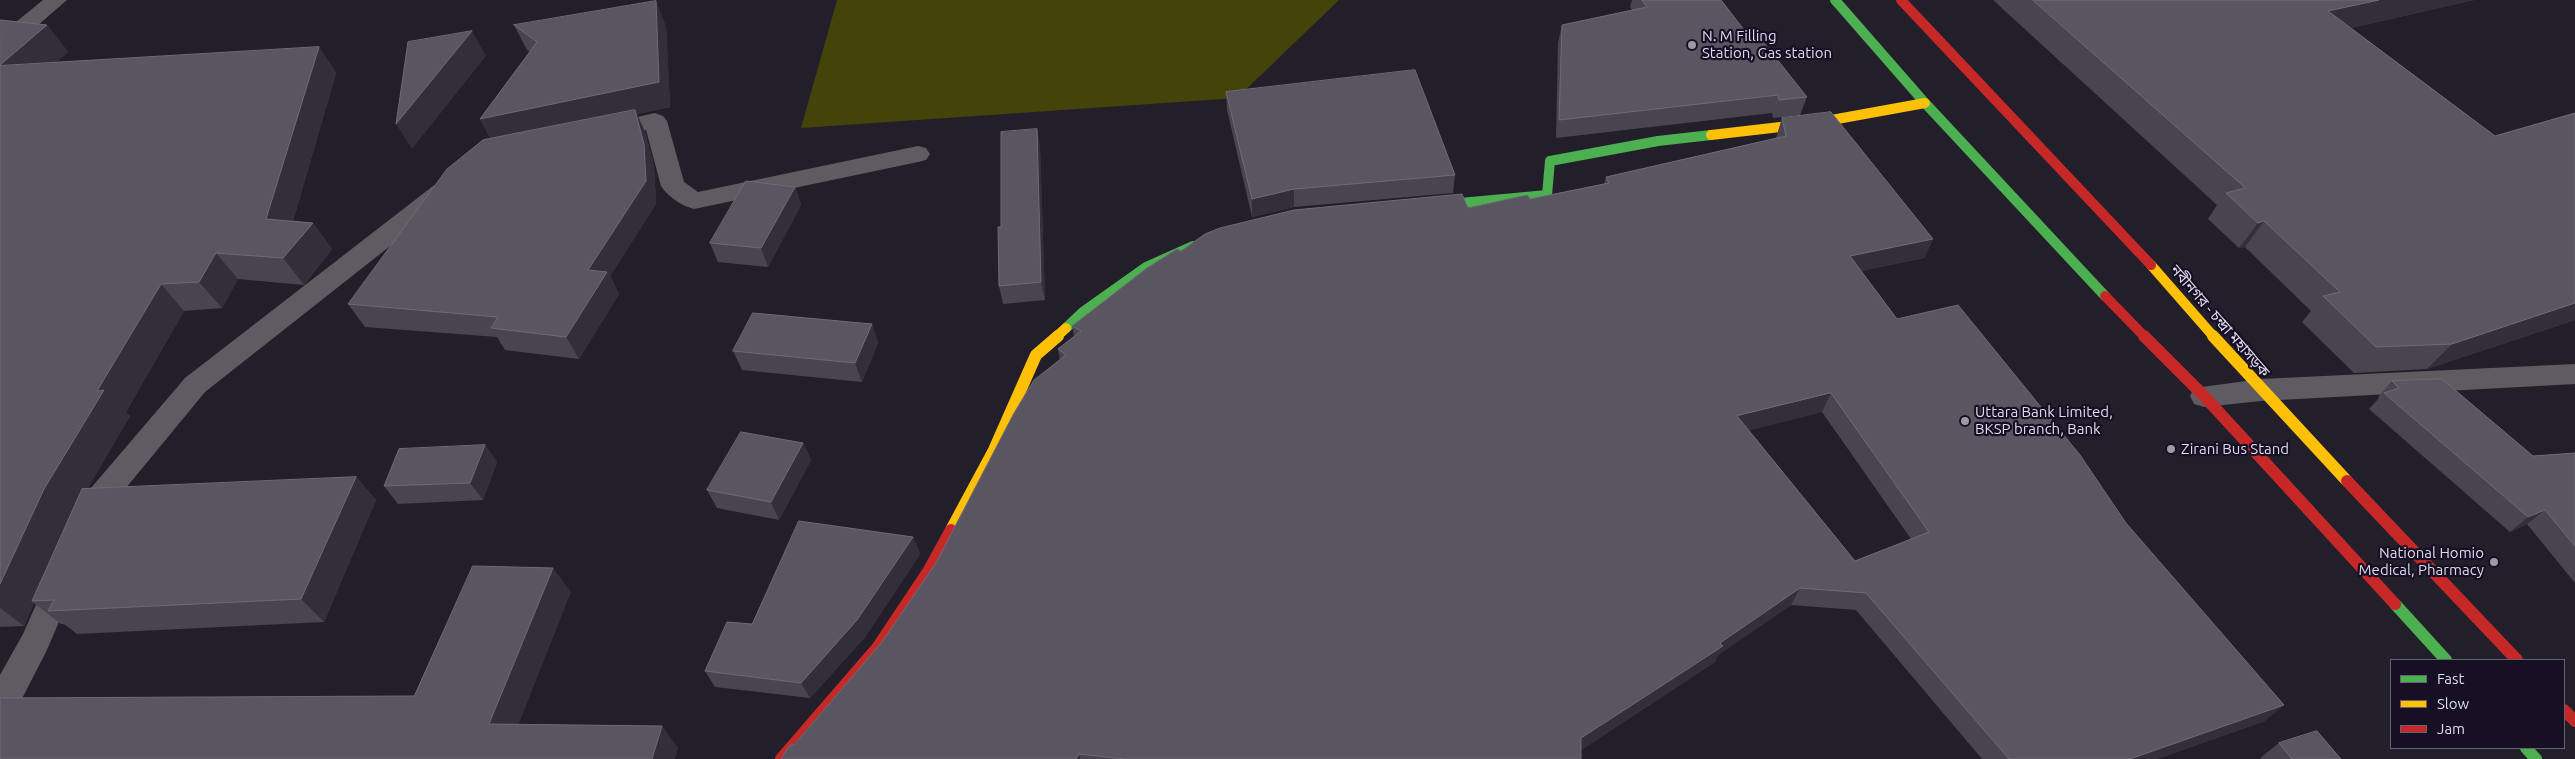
<!DOCTYPE html>
<html>
<head>
<meta charset="utf-8">
<style>
	body { margin:0 }
	#map { position:relative; width:2575px; height:759px; overflow:hidden; background:#221f2b; font-family:Ubuntu,sans-serif }
	canvas { display:block }
	.legend { position:absolute; left:2390px; top:659px; width:175px; height:90px; box-sizing:border-box; background:#171025; border:1px solid #676174; margin:0; padding:6px 9px; list-style:none; font-size:15px; color:#dfdbea }
	.legend li { display:flex; align-items:center; gap:10px; height:25px }
	.legend b { width:25px; border:1px solid #676174 }
</style>
</head>
<body>
<div id="map">
<canvas width="2575" height="759"></canvas>
<ul class="legend">
<li><b style="height:6px;background:#4caf50"></b>Fast</li>
<li><b style="height:6px;background:#ffc107"></b>Slow</li>
<li><b style="height:6px;background:#c62828"></b>Jam</li>
</ul>
</div>
<script>
const ctx = document.querySelector('canvas').getContext('2d');
ctx.lineJoin = 'round';
function paint(path, color) {
  ctx.fillStyle = color;
  ctx.fill(path, 'evenodd');
}
function strokePath(path, color, width, dash) {
  ctx.strokeStyle = color;
  ctx.lineWidth = width;
  ctx.lineCap = dash ? 'butt' : 'round';
  ctx.setLineDash(dash || []);
  ctx.stroke(path);
}
function label(font, color, halo, rows, align = 'center') {
  ctx.font = font + ' Ubuntu,"Noto Sans Bengali",sans-serif';
  ctx.lineWidth = 4.5;
  ctx.setLineDash([]);
  ctx.textBaseline = 'middle';
  ctx.strokeStyle = halo;
  ctx.fillStyle = color;
  for (const [text, x, y, turn = 0] of rows) {
    ctx.save();
    ctx.translate(x, y);
    ctx.rotate((+turn || 0) * Math.PI / 180);
    ctx.textAlign = isNaN(turn) ? turn : align;
    if (halo) ctx.strokeText(text, 0, 0);
    ctx.fillText(text, 0, 0);
    ctx.restore();
  }
}
paint(new Path2D(`
	M 837,0 L 1339,0 L 1237,98 L 801,128 Z`), '#44430a');
paint(new Path2D(`
	M 43,0 L 67,0 L 8,51 L 0,53 L 0,35 Z
	M 655,113 L 663,116 L 667,121 L 684,182 L 698,192 L 918,146 L 926,148 L 930,154 L 926,160 L 918,162 L 694,209 C 682,206 668,197 661,186 L 646,130 L 605,139 L 597,136 L 593,131 L 597,126 Z
	M 442,184 L 451,186 L 454,192 L 451,198 L 205,392 L 107,511 L 99,529 L 88,532 L 77,529 L 73,520 L 85,495 L 185,378 L 433,186 Z
	M 2575,364 L 2575,384 L 2261,401 L 2204,407 L 2194,404 L 2190,396 L 2194,388 L 2261,379 Z
	M 62,567 L 73,571 L 77,580 L 46,652 L 12,718 L 0,722 L 0,675 L 23,634 L 51,571 Z`), '#5e5c61');
strokePath(new Path2D(`
	M 1835,0 L 1925,103 L 2105,296
	M 1428,206 L 1547,195 L 1550,161 L 1658,141 L 1711,135
	M 1066,328 L 1084,311 L 1146,267 L 1193,246`), '#4caf50', 10);
strokePath(new Path2D(`
	M 2395,604 L 2446,660
	M 2526,748 L 2536,759`), '#4caf50', 12);
strokePath(new Path2D(`
	M 1711,135 L 1815,123 L 1925,103
	M 2151,265 L 2214,337
	M 1056,337 L 1066,328`), '#ffc107', 10);
strokePath(new Path2D(`
	M 2213,336 L 2347,481
	M 951,530 L 994,450 L 1036,355 L 1058,336`), '#ffc107', 12);
strokePath(new Path2D(`
	M 1901,0 L 2151,265
	M 2105,296 L 2145,337`), '#c62828', 10);
strokePath(new Path2D(`
	M 2144,336 L 2204,396 L 2395,604
	M 2347,481 L 2517,660
	M 2564,710 L 2575,721
	M 781,759 L 877,648 L 929,570 L 951,530`), '#c62828', 12);
paint(new Path2D(`
	M 1632,0 L 1721,0 L 1748,35 L 1807,97 L 1800,115 L 1773,118 L 1772,113 L 1556,138 L 1558,43 L 1562,25 L 1632,10 L 1630,7 Z
	M 1993,0 L 2474,0 L 2351,28 L 2495,136 L 2575,113 L 2575,320 L 2427,369 L 2354,373 L 2302,322 L 2311,311 L 2245,247 L 2239,248 L 2208,219 L 2217,205 Z
	M 0,20 L 47,25 L 68,52 L 56,62 L 319,47 L 336,73 L 293,221 L 313,223 L 332,249 L 304,285 L 238,279 L 222,308 L 184,311 L 126,412 L 130,416 L 87,489 L 356,477 L 376,500 L 324,622 L 77,634 L 64,624 L 61,624 L 34,603 L 24,626 L 0,627 Z
	M 514,25 L 666,26 L 670,107 L 637,114 L 645,132 L 654,166 L 656,204 L 610,276 L 619,294 L 579,359 L 505,350 L 497,337 L 365,327 L 348,304 L 491,139 L 480,119 L 530,52 L 527,50 Z
	M 1226,92 L 1455,175 L 1453,193 L 1294,207 L 1252,217 L 1227,110 Z
	M 1782,118 L 1933,239 L 1924,258 L 1861,271 L 1897,319 L 2126,523 L 2265,721 L 2157,759 L 1982,759 L 1856,610 L 1791,605 L 1718,655 L 1715,662 L 1581,750 L 1581,759 L 781,759 L 882,642 L 936,563 L 1060,360 L 1058,349 L 1074,336 L 1072,326 L 1181,251 L 1530,199 L 1604,184 L 1606,177 L 1776,138 ZM 1822,412 L 1911,539 L 1855,561 L 1749,430 Z
	M 1037,129 L 1040,148 L 1045,300 L 1003,304 L 999,286 L 1001,227 Z
	M 795,187 L 801,205 L 768,267 L 718,262 L 710,243 Z
	M 872,324 L 878,343 L 862,382 L 742,370 L 733,351 Z
	M 2392,381 L 2533,456 L 2575,453 L 2575,583 L 2527,524 L 2510,532 L 2369,409 L 2379,398 L 2378,397 Z
	M 803,443 L 811,460 L 779,520 L 717,508 L 707,490 Z
	M 485,445 L 497,462 L 483,500 L 398,504 L 384,486 Z
	M 913,537 L 920,554 L 865,637 L 810,698 L 715,687 L 705,671 L 752,624 Z
	M 2279,743 L 2341,759 L 2261,759 L 2260,758 Z`), '#484551');
paint(new Path2D(`
	M 2379,0 L 2474,0 L 2311,37 L 2328,11 Z
	M 656,1 L 666,26 L 670,107 L 637,114 L 645,132 L 654,166 L 656,204 L 610,276 L 619,294 L 579,359 L 566,337 L 494,144 L 480,119 Z
	M 47,25 L 68,52 L 22,93 L 0,65 Z
	M 472,31 L 486,56 L 412,149 L 396,124 Z
	M 319,47 L 336,73 L 286,245 L 266,219 Z
	M 1037,129 L 1040,148 L 1045,300 L 1041,282 Z
	M 795,187 L 801,205 L 768,267 L 761,248 Z
	M 1294,189 L 1294,207 L 1252,217 L 1252,199 Z
	M 2264,221 L 2245,247 L 2239,248 L 2258,223 Z
	M 313,223 L 332,249 L 304,285 L 283,258 Z
	M 1933,239 L 1924,258 L 1842,275 L 1850,256 Z
	M 216,253 L 238,279 L 222,308 L 199,282 Z
	M 161,284 L 184,311 L 126,412 L 130,416 L 73,514 L 32,601 L 34,603 L 24,626 L 0,608 L 0,584 L 44,489 L 97,391 Z
	M 2575,303 L 2575,320 L 2427,369 L 2452,344 Z
	M 872,324 L 878,343 L 862,382 L 855,363 Z
	M 1831,393 L 1822,412 L 1730,435 L 1737,416 Z
	M 803,443 L 811,460 L 779,520 L 771,502 Z
	M 485,445 L 497,462 L 483,500 L 470,483 Z
	M 356,477 L 376,500 L 324,622 L 301,599 Z
	M 2545,510 L 2527,524 L 2510,532 L 2528,517 Z
	M 913,537 L 920,554 L 865,637 L 810,698 L 801,683 Z
	M 553,568 L 571,592 L 510,746 L 489,724 Z
	M 1800,588 L 1791,605 L 1718,655 L 1715,662 L 1575,754 L 1581,738 Z
	M 2284,705 L 2265,721 L 2157,759 L 2130,759 Z
	M 662,726 L 678,748 L 675,759 L 652,759 Z
	M 1079,754 L 1080,759 L 1076,759 Z`), '#322f3b');
const building = new Path2D(`
	M 1642,0 L 1721,0 L 1748,35 L 1756,33 L 1807,97 L 1779,100 L 1778,95 L 1559,120 L 1562,25 L 1647,7 Z
	M 2033,0 L 2379,0 L 2328,11 L 2495,136 L 2575,113 L 2575,303 L 2452,344 L 2376,347 L 2323,296 L 2340,292 L 2264,221 L 2258,223 L 2226,193 L 2245,188 Z
	M 656,1 L 659,82 L 480,119 L 537,42 L 514,25 Z
	M 0,20 L 47,25 L 0,65 Z
	M 472,31 L 396,124 L 408,42 Z
	M 319,47 L 266,219 L 313,223 L 283,258 L 216,253 L 199,282 L 161,284 L 97,391 L 104,390 L 44,489 L 0,584 L 0,66 Z
	M 1415,70 L 1455,175 L 1294,189 L 1252,199 L 1226,92 Z
	M 635,110 L 644,144 L 646,181 L 588,270 L 607,272 L 566,337 L 491,328 L 498,317 L 348,304 L 447,169 L 483,140 Z
	M 1831,112 L 1933,239 L 1850,256 L 1897,319 L 1958,305 L 2080,455 L 2126,523 L 2284,705 L 2130,759 L 2009,759 L 1866,593 L 1800,588 L 1720,643 L 1723,646 L 1581,738 L 1581,759 L 1125,759 L 1079,754 L 1076,759 L 781,759 L 790,745 L 794,745 L 882,642 L 936,563 L 1014,413 L 1034,380 L 1066,355 L 1058,349 L 1081,331 L 1072,326 L 1147,268 L 1177,249 L 1181,251 L 1205,234 L 1220,228 L 1294,210 L 1462,194 L 1468,208 L 1527,195 L 1530,199 L 1609,183 L 1606,177 L 1786,136 L 1782,118 ZM 1831,393 L 1929,532 L 1855,561 L 1737,416 Z
	M 1037,129 L 1041,282 L 999,286 L 998,227 L 1001,227 L 1001,132 Z
	M 746,181 L 795,187 L 761,248 L 710,243 Z
	M 753,313 L 872,324 L 855,363 L 733,351 Z
	M 2442,379 L 2533,456 L 2575,453 L 2575,546 L 2545,510 L 2528,517 L 2384,393 L 2399,388 L 2392,381 Z
	M 741,432 L 803,443 L 771,502 L 707,490 Z
	M 485,445 L 470,483 L 384,486 L 399,449 Z
	M 356,477 L 301,599 L 48,611 L 54,600 L 32,601 L 82,489 Z
	M 799,521 L 913,537 L 857,620 L 801,683 L 705,671 L 727,622 L 752,624 Z
	M 473,566 L 553,568 L 489,724 L 662,726 L 652,759 L 0,759 L 0,698 L 414,696 Z
	M 2317,731 L 2341,759 L 2292,759 L 2279,743 Z`);
paint(building, '#595561');
strokePath(building, '#6e6a76', 1);
for (const [x, y, r, color] of [
	[1692,45,5,"#9d99a7"],
	[1965,421,5,"#9d99a7"],
	[2171,449,5,"#9d99a7"],
	[2494,562,5,"#9d99a7"]
]) {
  const dot = new Path2D();
  dot.arc(x, y, r, 0, 2 * Math.PI);
  ctx.fillStyle = color;
  ctx.fill(dot);
  strokePath(dot, '#171025', 2);
}
label('15px', '#dfdbea', '#171025', [
	["N. M Filling",1702,36],
	["Station, Gas station",1702,53],
	["Uttara Bank Limited,",1975,412],
	["BKSP branch, Bank",1975,429],
	["Zirani Bus Stand",2181,449],
	["National Homio",2484,553,"right"],
	["Medical, Pharmacy",2484,570,"right"]
], 'left');
label('15px', '#dfdbea', '#171025', [
	["নবীনগর - চন্দ্রা মহাসড়ক",2220,321,49]
]);
</script>
</body>
</html>
